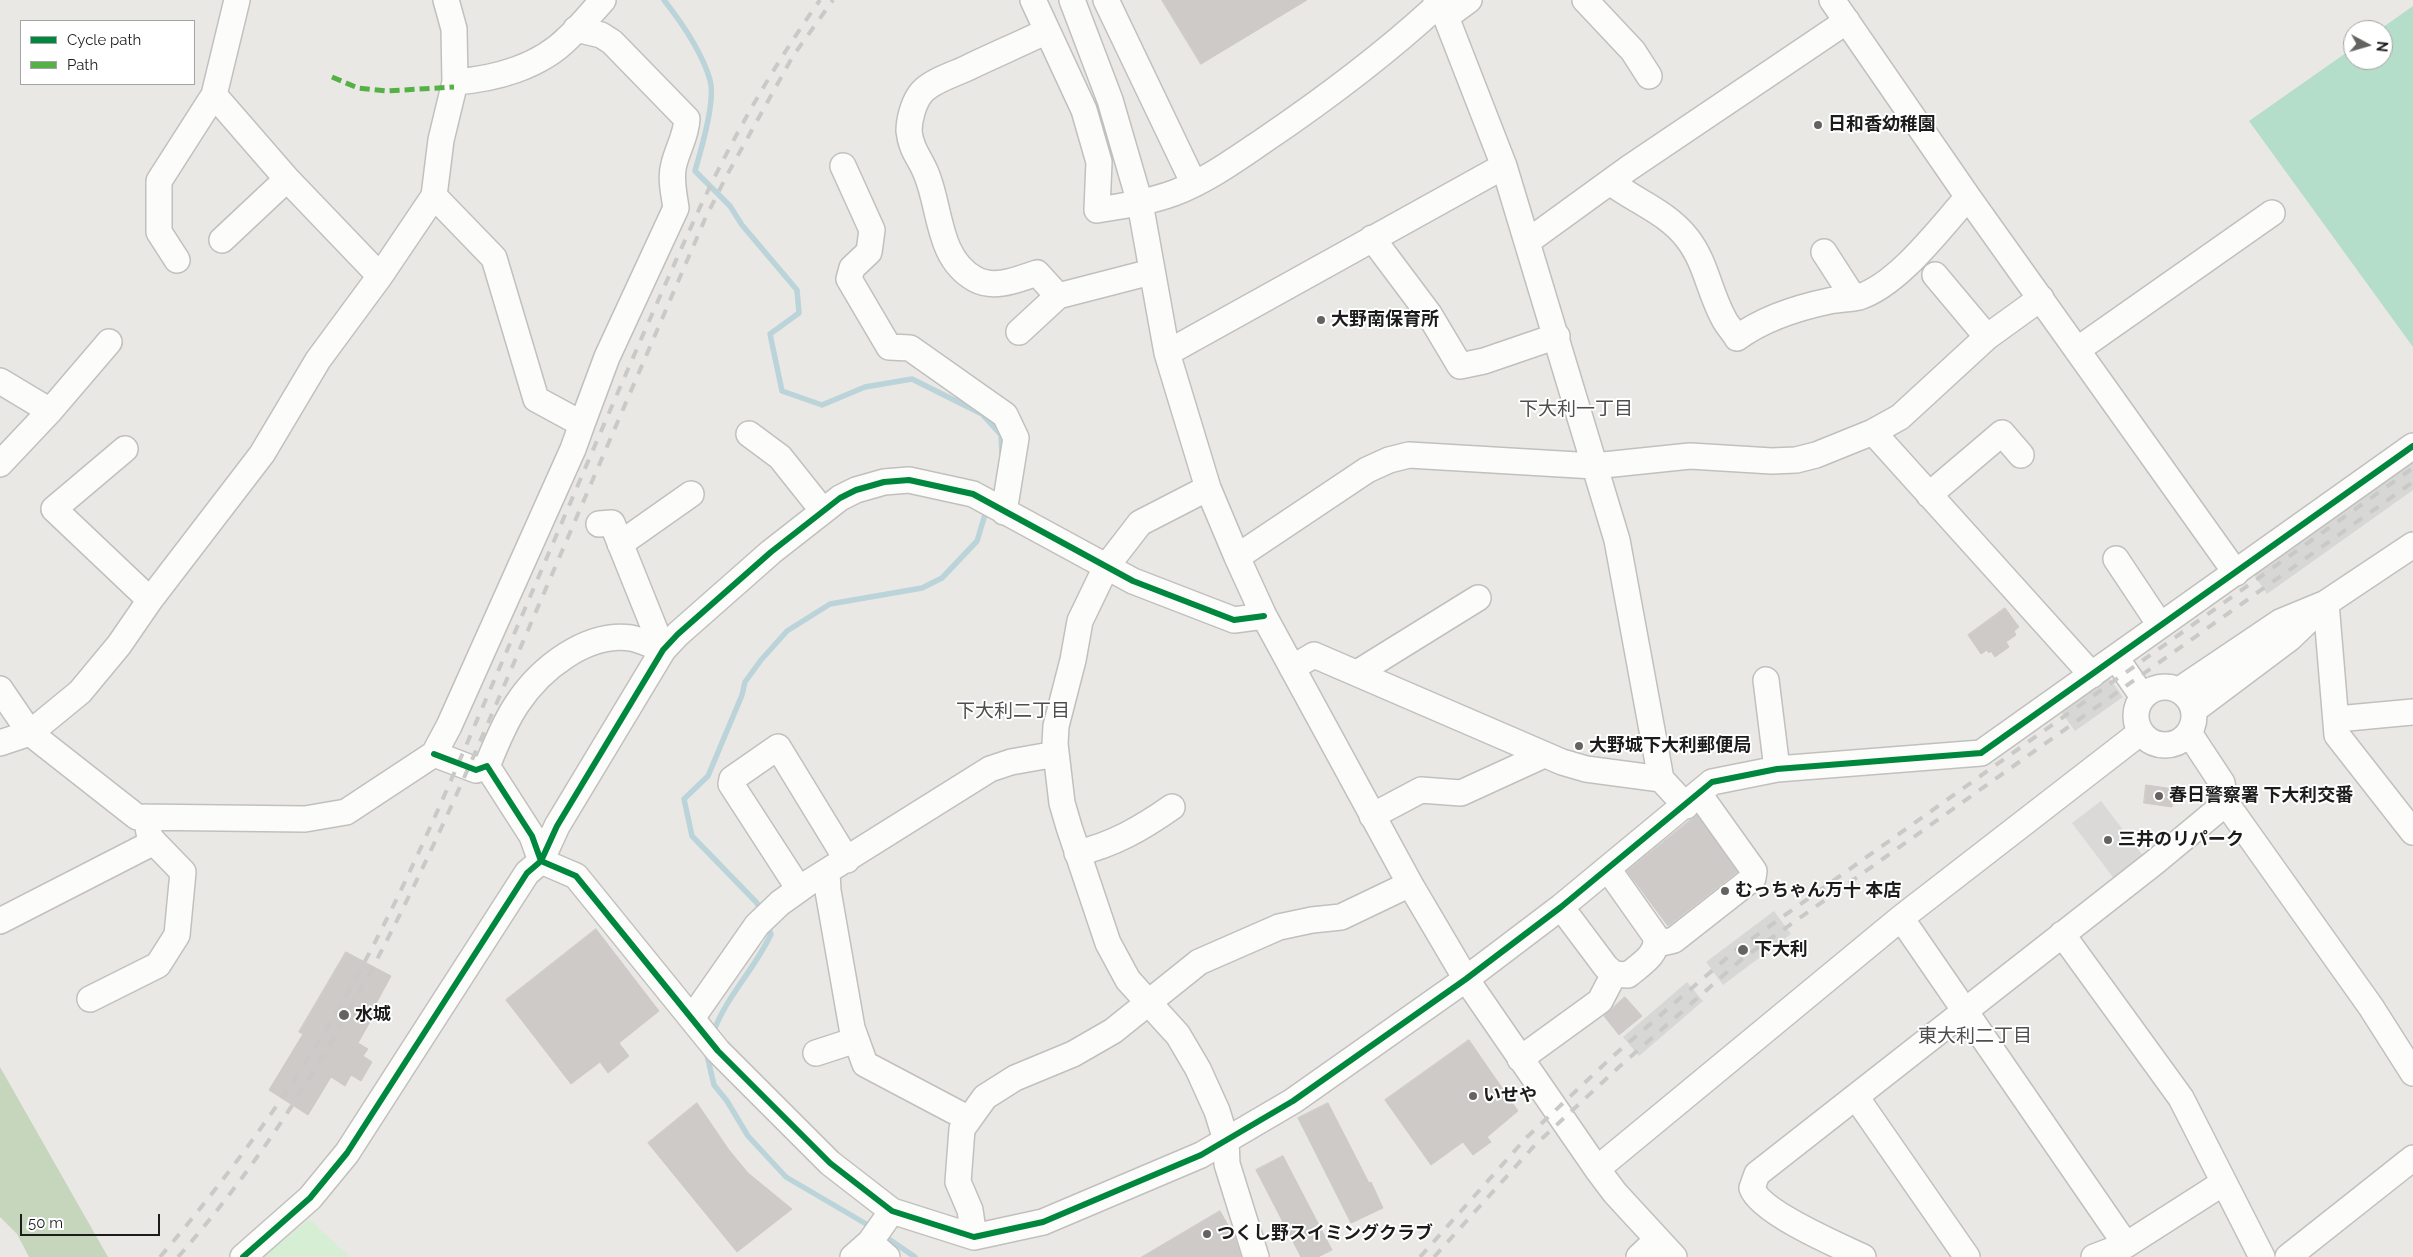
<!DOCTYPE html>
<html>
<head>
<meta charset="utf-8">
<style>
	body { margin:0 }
	#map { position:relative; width:2413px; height:1257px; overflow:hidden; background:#eae8e4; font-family:Raleway,sans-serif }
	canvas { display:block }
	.legend { position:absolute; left:20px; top:20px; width:175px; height:65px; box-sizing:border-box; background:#fff; border:1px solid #a4a4a4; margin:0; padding:6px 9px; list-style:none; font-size:15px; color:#1c1c1c }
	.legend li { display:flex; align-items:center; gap:10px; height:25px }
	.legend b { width:25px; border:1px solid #a4a4a4 }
	.north { position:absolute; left:2343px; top:20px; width:50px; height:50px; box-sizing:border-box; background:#fff; border:1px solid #a4a4a4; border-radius:50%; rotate:96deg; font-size:14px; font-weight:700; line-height:20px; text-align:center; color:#1c1c1c }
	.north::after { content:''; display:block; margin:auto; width:18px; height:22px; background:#646362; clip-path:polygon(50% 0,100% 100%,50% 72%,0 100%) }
	.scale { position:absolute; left:20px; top:1214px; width:140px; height:22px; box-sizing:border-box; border:2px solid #1c1c1c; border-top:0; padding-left:6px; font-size:15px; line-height:18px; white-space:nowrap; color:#1c1c1c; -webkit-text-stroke:4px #fff; paint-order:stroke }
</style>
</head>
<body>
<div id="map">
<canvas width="2413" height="1257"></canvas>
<ul class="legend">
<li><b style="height:6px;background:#00873e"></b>Cycle path</li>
<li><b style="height:6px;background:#55b145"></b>Path</li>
</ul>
<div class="north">N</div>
<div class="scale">50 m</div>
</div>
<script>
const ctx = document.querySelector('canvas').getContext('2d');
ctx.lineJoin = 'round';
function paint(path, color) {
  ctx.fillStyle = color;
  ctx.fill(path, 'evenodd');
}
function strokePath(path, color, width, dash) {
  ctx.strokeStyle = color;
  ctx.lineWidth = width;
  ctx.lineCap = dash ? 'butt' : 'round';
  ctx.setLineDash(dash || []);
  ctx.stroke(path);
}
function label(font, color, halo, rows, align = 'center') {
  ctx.font = font + ' Raleway,"Noto Sans JP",sans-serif';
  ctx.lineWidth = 4;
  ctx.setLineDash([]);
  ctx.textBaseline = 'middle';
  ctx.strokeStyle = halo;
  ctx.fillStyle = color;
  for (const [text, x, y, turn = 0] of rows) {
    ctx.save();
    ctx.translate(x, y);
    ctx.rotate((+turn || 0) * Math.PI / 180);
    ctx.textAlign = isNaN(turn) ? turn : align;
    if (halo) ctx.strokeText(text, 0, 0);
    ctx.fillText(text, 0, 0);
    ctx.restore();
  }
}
paint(new Path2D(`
	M 0,1067 L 108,1257 L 29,1257 L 17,1234 L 0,1217 Z`), '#c6d6bc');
paint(new Path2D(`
	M 309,1219 L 350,1257 L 264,1257 Z`), '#d5eed4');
paint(new Path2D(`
	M 2413,6 L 2413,347 L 2249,121 L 2353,48 L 2353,60 L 2383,60 L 2383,30 L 2379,30 Z`), '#b4ddca');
paint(new Path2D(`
	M 2101,801 L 2144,857 L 2115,880 L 2072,823 Z`), '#dad9d8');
paint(new Path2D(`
	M 2413,458 L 2413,490 L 2267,594 L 2252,572 Z
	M 2107,675 L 2123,697 L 2075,731 L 2059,709 Z
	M 1774,911 L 1791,934 L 1723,985 L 1706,962 Z
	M 1687,982 L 1703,1001 L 1639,1056 L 1623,1037 Z`), '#d7d7d5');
strokePath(new Path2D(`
	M 664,0 C 682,23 702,52 710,80 C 716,100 701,150 695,171 L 730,206 L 742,225 L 797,290 L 799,313 L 770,334 L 782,391 L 822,405 L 865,387 L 912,379 L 982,414 L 1001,435 L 1002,455
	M 761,912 L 757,903 L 692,836 L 684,799 L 708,776 L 742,695 L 745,682 L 761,660 L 787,631 L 830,604 L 922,588 L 942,578 L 977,541 L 987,508
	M 713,1033 C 727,995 755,969 771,934 L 767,925
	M 706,1051 L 714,1085 L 727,1101 L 748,1136 L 786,1177 L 873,1228
	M 883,1235 L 915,1257`), '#bbd4da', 5.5);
const building = new Path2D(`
	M 1162,0 L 1307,0 L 1201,64 Z
	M 2005,608 L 2019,627 L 2014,631 L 2016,635 L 2006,642 L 2009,647 L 1995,657 L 1991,651 L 1989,653 L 1987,650 L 1981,654 L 1968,635 Z
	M 2146,785 L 2174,789 L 2172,807 L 2144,803 Z
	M 1697,815 L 1737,872 L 1668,926 L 1627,871 Z
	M 596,929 L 659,1011 L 619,1043 L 629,1056 L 608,1073 L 600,1062 L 571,1084 L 506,1000 Z
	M 346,952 L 391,976 L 372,1011 L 375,1013 L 358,1043 L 368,1049 L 363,1056 L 372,1062 L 361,1081 L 351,1075 L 345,1086 L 331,1077 L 308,1115 L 269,1090 L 303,1034 L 299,1032 Z
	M 1625,997 L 1642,1016 L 1619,1035 L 1604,1016 Z
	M 1469,1040 L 1518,1111 L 1487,1137 L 1491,1142 L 1473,1155 L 1463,1142 L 1431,1165 L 1385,1100 Z
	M 697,1103 L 729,1150 L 748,1173 L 792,1209 L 737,1252 L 648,1143 Z
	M 1328,1103 L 1369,1183 L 1371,1182 L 1383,1208 L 1351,1223 L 1298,1118 Z
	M 1283,1156 L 1332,1250 L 1318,1257 L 1301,1257 L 1256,1170 Z
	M 1220,1211 L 1234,1236 L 1241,1257 L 1142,1257 Z`);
paint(building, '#cdcac7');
strokePath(building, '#cdcac6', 1);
const minor = new Path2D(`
	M 1033,0 L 1084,110 L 1099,162 L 1097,210 C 1123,206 1149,202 1174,193 C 1206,181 1235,160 1263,141 C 1325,99 1384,55 1439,4
	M 1072,0 L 1110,100 L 1140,203 L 1167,353 L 1208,488 L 1237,557 L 1264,616 L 1410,884 L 1466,979 L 1597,1169 L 1615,1193 L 1674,1257
	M 1106,0 L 1194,184
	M 1436,0 L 1446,17 L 1504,166 L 1617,540 L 1661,779 L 1686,806
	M 1585,0 L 1633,51 L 1649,76
	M 1832,0 L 1968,197 L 2236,573
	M 1446,17 L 1469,0
	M 576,29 L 601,35 L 612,42 L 687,119 C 686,136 678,148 674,164 C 670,178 674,194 676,208 L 607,357 L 582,424
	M 1047,31 C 1020,44 992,56 965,69 C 952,75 932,81 922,92 C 914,101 909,119 909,131 C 911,150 920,158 926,173 C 941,208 937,258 975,279 C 995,290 1018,279 1037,273 L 1058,296
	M 455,82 C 495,79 540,67 569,37 C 581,26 592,12 603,0
	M 214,95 L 287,179 L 380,276
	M 843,166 L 872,230 L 869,252 L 852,268 L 849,279 L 889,347 L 910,348 L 1005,415 L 1016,438 L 1004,512
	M 1610,182 C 1635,201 1667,212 1687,238 C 1706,262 1709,292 1724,319 C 1727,325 1733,331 1737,338 C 1764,318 1796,308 1829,301 C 1839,299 1850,299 1859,297 C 1899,284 1940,228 1968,197
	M 1372,238 L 1429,314 L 1460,366 L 1484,361 L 1557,336
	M 222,240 L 287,179
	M 1527,242 L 1629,168 L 1847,21
	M 1824,252 L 1853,297
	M 177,260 L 159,232 L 159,181 L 214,95 L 237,0
	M 1935,275 L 1987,337
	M 1019,332 L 1058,296 L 1151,272
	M 2077,350 L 2272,213
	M 1167,353 L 1504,166
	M 0,381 L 50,411
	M 1873,432 L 2092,675
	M 749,434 L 780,457 L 823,511
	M 125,449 L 54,509 L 150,600
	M 0,464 L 50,411 L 109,342
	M 1208,488 L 1140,523 L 1106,567 L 1080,621 L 1073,660 L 1056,726 L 1055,744 L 1062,803 L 1069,827 L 1108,943 L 1128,980 L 1178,1035 L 1198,1069 L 1217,1111 L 1226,1140 L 1227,1164 L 1256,1257
	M 1929,495 L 2002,433 L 2021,455
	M 599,524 L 612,523 L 663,650
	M 620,544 L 691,494
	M 2413,545 L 2326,603 L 2337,735 L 2413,832
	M 1237,557 L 1367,470 L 1389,460 L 1409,455 L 1594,466 L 1690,456 L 1772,461 L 1796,460 L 1816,455 L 1873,432 L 1900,417 L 1987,337 L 2041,298
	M 2116,559 L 2160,625
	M 2116,658 L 2143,697
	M 1292,668 L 1314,655 L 1562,762 L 1586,769 L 1661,779
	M 1357,673 L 1478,598
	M 1766,680 L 1777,769
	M2136 716a29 29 0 1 1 58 0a29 29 0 1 1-58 0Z
	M 0,689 L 30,733 L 137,817 L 305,819 L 346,812 L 434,754 L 449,726 L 573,449 L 582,424 L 536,399 L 494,258 L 434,196
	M 2179,690 L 2280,622 L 2326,603
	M 2194,710 L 2290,638 L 2317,612
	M 2337,719 L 2413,712
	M 2189,733 L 2222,783 L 2226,803 L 2371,1007 L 2413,1073
	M 0,743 L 30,733 L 80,692 L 119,645 L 150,600 L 262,454 L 318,360 L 380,276 L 434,196 L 441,140 L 455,82 L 454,29 L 446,0
	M 434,754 L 476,770 L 487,766 L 532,836 L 541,861 L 576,876 L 718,1051 L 830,1163 L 892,1211 L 974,1237 L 1043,1222 L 1201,1155 L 1293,1101 L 1466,979 L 1561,907 L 1712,782 L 1777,769 L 1981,753 L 2413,446
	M 487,766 C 496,745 504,723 517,704 C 540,669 586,632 631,638 C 642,640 653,646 663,650
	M 1372,816 L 1421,790 L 1461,793 L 1544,755
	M 1077,853 C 1113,845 1142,828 1172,807
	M 827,872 L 828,891 L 852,1028 L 865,1064 L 969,1119
	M 799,889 L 731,784 L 732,779 L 778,747 L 847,860
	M 1561,907 L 1606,967 L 1614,974 L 1628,975 C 1641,964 1658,955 1656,937 L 1608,869
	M 1901,918 L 2126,1245
	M 0,921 L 154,842
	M 2062,934 L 2181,1098 L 2262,1257
	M 1657,944 L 1674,940 L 1753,878 L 1754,871 L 1699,794
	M 90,999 L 158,965 L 177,935 L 183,872 L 150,838 L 146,817
	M 692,1018 L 757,925 L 780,903 L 808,883 L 990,769 L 1011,762 L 1056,754
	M 816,1053 L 856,1040
	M 1520,1059 L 1600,1001 L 1614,974
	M 1856,1097 L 1967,1257
	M 1597,1169 L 1901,918 L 2141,732
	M 974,1237 L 970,1210 L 958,1182 L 962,1129 L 985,1097 L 1015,1078 L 1073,1054 L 1113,1031 L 1199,962 L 1279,927 L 1312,920 L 1341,917 L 1410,884
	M 870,1242 L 887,1257
	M 243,1257 L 310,1198 L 347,1153 L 527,873 L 541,861 L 557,826 L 663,650 L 678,634 L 771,552 L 840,498 L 856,490 L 884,482 L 909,480 L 973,494 L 1133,581 L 1234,620 L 1264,616
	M 853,1257 L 870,1242 L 892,1211
	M 1639,1257 L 1657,1240
	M 1863,1257 C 1839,1246 1760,1212 1752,1188 L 1757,1174 L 2155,862 L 2226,803
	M 2094,1257 L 2126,1245 L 2223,1183
	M 2288,1257 L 2413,1158`);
strokePath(minor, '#c1c0bf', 28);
strokePath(minor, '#fcfcfb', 25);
strokePath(new Path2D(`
	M 160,1257 C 223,1183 280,1106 330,1023 C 396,913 445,794 496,676 C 562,523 627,368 696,216 C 731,140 772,68 820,0
	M 178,1257 C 333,1081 428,864 519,651 C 581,507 643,363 705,219 L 727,175 L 793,56 L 833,0
	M 1420,1257 L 1527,1137 L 1612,1057 L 1736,950 L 2413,468
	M 1434,1257 L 1535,1145 L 1620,1066 L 1742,959 L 2413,482`), '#c9c9c8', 4, [10, 10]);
strokePath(new Path2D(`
	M 332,77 L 358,88 L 387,91 L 454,87`), '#55b145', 5, [10, 5]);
strokePath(new Path2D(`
	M 434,754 L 476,770 L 487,766 L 532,836 L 541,861 L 576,876 L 718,1051 L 830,1163 L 892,1211 L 974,1237 L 1043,1222 L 1201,1155 L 1293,1101 L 1466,979 L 1561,907 L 1712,782 L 1777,769 L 1981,753 L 2413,446
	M 243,1257 L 310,1198 L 347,1153 L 527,873 L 541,861 L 557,826 L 663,650 L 678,634 L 771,552 L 840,498 L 856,490 L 884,482 L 909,480 L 973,494 L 1133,581 L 1234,620 L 1264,616`), '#00873e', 6);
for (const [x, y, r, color] of [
	[1818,125,5,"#646362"],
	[1321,320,5,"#646362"],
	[1579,746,5,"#646362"],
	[2159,796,5,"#646362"],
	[2108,840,5,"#646362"],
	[1725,891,5,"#646362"],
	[1743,950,6,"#646362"],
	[344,1015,6,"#646362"],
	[1473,1096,5,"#646362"],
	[1207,1234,5,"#646362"]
]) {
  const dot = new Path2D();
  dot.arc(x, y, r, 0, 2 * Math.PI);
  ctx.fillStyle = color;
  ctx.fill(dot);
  strokePath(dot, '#fff', 2);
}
label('bold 18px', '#1c1c1c', '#fff', [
	["日和香幼稚園",1828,125],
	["大野南保育所",1331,320],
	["大野城下大利郵便局",1589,746],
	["春日警察署 下大利交番",2169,796],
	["三井のリパーク",2118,840],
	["むっちゃん万十 本店",1735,891],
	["下大利",1754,950],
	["水城",355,1015],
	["いせや",1483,1096],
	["つくし野スイミングクラブ",1217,1234]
], 'left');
label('19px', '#4f4f4f', '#fff', [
	["下大利一丁目",1576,409],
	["下大利二丁目",1013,711],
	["東大利二丁目",1975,1036]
]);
</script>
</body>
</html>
